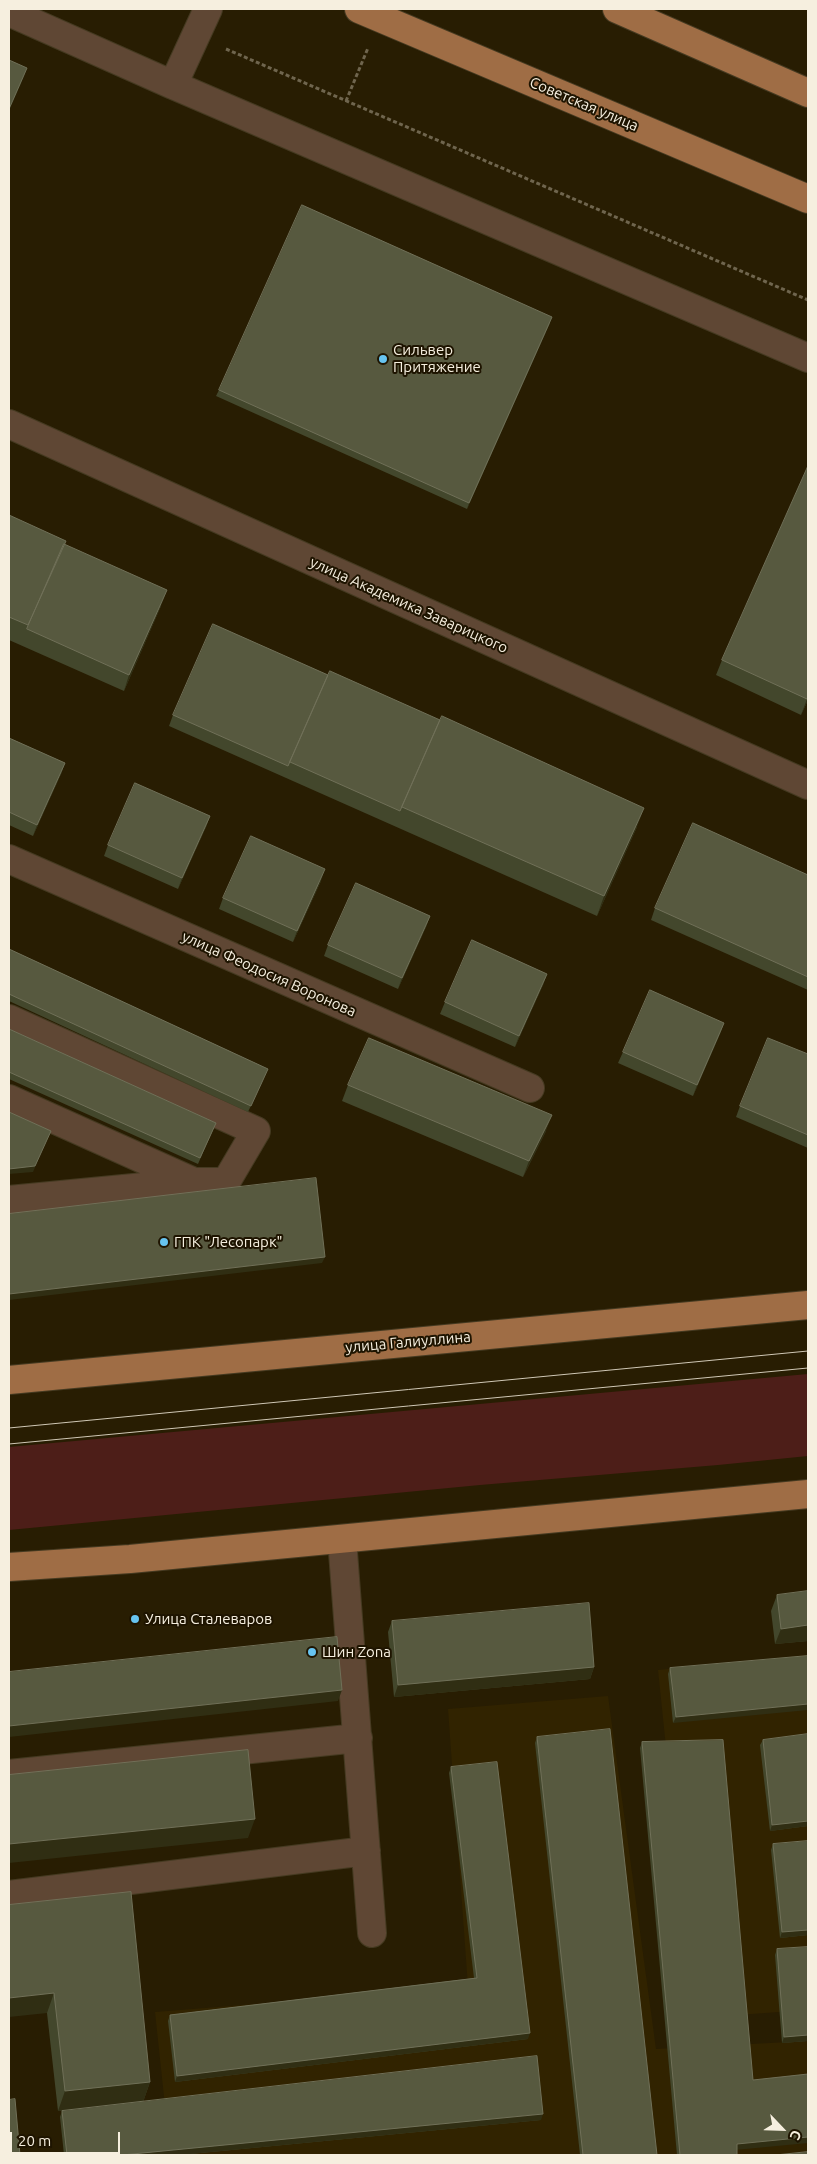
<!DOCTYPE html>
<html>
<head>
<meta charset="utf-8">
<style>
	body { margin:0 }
	#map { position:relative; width:817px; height:2164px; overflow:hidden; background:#281d02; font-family:Ubuntu,sans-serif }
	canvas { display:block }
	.frame { position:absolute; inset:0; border:10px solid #f6efdf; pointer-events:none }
	.north { position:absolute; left:757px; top:2104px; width:50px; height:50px; -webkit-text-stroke:4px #1e1400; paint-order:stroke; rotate:114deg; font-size:14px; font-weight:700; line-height:20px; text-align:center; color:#f6efdf }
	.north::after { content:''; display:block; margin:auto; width:18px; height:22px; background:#f6efdf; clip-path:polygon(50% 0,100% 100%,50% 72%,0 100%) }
	.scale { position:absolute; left:10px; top:2132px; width:110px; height:22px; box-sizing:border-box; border:2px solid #f6efdf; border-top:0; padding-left:6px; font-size:15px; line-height:18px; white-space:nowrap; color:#f6efdf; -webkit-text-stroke:4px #1e1400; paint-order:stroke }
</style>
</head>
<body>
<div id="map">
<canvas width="817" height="2164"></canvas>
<div class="frame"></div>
<div class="north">С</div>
<div class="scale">20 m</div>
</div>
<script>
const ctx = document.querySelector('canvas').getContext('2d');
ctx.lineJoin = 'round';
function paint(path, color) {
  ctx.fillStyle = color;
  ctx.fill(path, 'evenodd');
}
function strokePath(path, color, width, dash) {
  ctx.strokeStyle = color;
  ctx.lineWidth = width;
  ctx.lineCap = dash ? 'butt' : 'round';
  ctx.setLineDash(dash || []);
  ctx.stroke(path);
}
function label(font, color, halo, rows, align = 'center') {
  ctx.font = font + ' Ubuntu,sans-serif';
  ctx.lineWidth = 4;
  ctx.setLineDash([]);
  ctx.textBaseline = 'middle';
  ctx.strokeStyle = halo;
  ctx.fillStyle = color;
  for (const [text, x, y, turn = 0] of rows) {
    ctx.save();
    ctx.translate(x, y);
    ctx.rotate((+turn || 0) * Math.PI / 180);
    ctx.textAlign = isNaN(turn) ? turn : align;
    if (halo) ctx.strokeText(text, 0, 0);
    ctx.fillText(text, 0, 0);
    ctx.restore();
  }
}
paint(new Path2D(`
	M 808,1655 L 808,2010 L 694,2018 L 658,1670 Z
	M 608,1696 L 656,2049 L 808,2041 L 808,2155 L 73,2155 L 165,2106 L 155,2012 L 468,1987 L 448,1709 Z`), '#312300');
paint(new Path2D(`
	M 808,1374 L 808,1456 L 718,1465 L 480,1485 L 9,1530 L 9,1447 Z`), '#4d1e18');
const minor = new Path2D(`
	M 9,12 L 173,85 L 208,9
	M 173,85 L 808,358
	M 9,424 L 808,785
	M 9,859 L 530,1088
	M 9,1019 L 256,1131 L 226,1182 L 196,1182 L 9,1200
	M 9,1099 L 194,1182
	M 342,1539 L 372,1933
	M 9,1774 L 358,1738
	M 9,1895 L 366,1851`);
const major = new Path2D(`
	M 359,9 L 808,199
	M 617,9 L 808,93
	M 9,1380 L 808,1305
	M 9,1567 L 130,1559 L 808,1494`);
strokePath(minor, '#453a21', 30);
strokePath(major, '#453a21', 30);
strokePath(new Path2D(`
	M 226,49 L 808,300
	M 346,101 L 368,48`), '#6f654e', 3, [4, 2.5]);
strokePath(minor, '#5f4734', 28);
strokePath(major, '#9f6d45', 28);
strokePath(new Path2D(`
	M 9,1428 L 808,1351
	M 9,1444 L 808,1368`), '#d0c8b6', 1);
paint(new Path2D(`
	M 550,323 L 467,509 L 216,396 L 219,390 Z
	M 808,466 L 808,700 L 801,715 L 716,675 L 722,660 Z
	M 9,515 L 64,544 L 161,606 L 124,691 L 9,640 Z
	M 328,675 L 637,827 L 597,916 L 169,726 L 173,715 Z
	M 9,738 L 65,763 L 61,774 L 33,836 L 9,825 Z
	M 210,816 L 206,827 L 178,889 L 104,856 L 108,845 Z
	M 808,875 L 808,990 L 651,920 L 655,908 Z
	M 321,881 L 293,942 L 219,909 L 223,898 Z
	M 430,916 L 426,927 L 398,989 L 324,956 L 328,945 Z
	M 9,949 L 268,1069 L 248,1112 L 9,1001 Z
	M 547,974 L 543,985 L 515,1047 L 440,1014 L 445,1002 Z
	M 724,1023 L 720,1034 L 693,1096 L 618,1063 L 623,1052 Z
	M 9,1029 L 216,1123 L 198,1164 L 9,1079 Z
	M 808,1054 L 808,1148 L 736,1117 L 740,1106 Z
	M 348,1085 L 546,1131 L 523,1177 L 342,1101 Z
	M 808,1591 L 808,1641 L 775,1644 L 771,1611 L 777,1595 Z
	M 392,1621 L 594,1667 L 590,1679 L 394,1697 L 388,1632 Z
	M 808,1656 L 673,1723 L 668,1674 L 670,1668 Z
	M 808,1734 L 808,1826 L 770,1831 L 760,1745 L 763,1740 Z
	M 537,1737 L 657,2155 L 580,2155 L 535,1743 Z
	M 642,1742 L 737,2150 L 737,2155 L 677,2155 L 640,1748 Z
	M 451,1767 L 528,2039 L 175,2082 L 168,2021 L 170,2015 L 474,1978 L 449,1773 Z
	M 773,1844 L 808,1935 L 780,1938 L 771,1850 Z
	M 9,1905 L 150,2082 L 143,2102 L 58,2111 L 47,2013 Z
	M 777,1949 L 808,2041 L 782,2043 L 775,1955 Z
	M 62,2111 L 541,2120 L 180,2155 L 64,2155 L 60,2117 Z`), '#43472c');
paint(new Path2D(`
	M 27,68 L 23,79 L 9,111 L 9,109 Z
	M 552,317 L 550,323 L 467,509 L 469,503 Z
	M 167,590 L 161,606 L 124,691 L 129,675 Z
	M 808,697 L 808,700 L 801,715 L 807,699 Z
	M 65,763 L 61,774 L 33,836 L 37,825 Z
	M 644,808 L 637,827 L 597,916 L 604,896 Z
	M 210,816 L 206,827 L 178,889 L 182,878 Z
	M 325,869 L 321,881 L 293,942 L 297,931 Z
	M 430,916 L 426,927 L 398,989 L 402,978 Z
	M 547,974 L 543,985 L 515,1047 L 519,1036 Z
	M 724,1023 L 720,1034 L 693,1096 L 697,1085 Z
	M 552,1115 L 546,1131 L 523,1177 L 529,1161 Z
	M 51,1131 L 33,1172 L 9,1174 L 9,1169 Z
	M 325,1257 L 322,1263 L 9,1300 L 9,1294 Z
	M 808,1625 L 808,1641 L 775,1644 L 781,1629 Z
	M 594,1667 L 590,1679 L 394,1697 L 398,1685 Z
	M 342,1690 L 338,1701 L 9,1737 L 9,1726 Z
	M 808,1704 L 808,1710 L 673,1723 L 676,1717 Z
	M 255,1819 L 248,1838 L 9,1863 L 9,1844 Z
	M 808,1821 L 808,1826 L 770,1831 L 772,1825 Z
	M 808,1930 L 808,1935 L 780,1938 L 782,1932 Z
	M 54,1993 L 47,2013 L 9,2017 L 9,1998 Z
	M 530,2033 L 528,2039 L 175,2082 L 177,2076 Z
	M 808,2035 L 808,2041 L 782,2043 L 784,2037 Z
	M 150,2082 L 143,2102 L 58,2111 L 65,2091 Z
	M 543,2114 L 541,2120 L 180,2155 L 122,2155 Z
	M 808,2137 L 808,2143 L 735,2150 L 737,2144 Z`), '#302e13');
const building = new Path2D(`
	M 9,60 L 27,68 L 9,109 Z
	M 302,205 L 552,317 L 469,503 L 219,390 Z
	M 808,466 L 808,697 L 807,699 L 722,660 Z
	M 9,515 L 66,541 L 28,625 L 9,617 Z
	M 64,544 L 167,590 L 129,675 L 27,629 Z
	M 213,624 L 328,675 L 288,766 L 173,715 Z
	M 330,671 L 440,720 L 400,811 L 290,762 Z
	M 442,716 L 644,808 L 604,896 L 402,807 Z
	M 9,738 L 65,763 L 37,825 L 9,812 Z
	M 135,783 L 210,816 L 182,878 L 108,845 Z
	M 693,823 L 808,875 L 808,977 L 655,908 Z
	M 251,836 L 325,869 L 297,931 L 223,898 Z
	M 356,883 L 430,916 L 402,978 L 328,945 Z
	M 472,940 L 547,974 L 519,1036 L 445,1002 Z
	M 9,949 L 268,1069 L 251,1106 L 9,994 Z
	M 650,990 L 724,1023 L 697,1085 L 623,1052 Z
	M 9,1029 L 216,1123 L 200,1158 L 9,1072 Z
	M 369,1038 L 552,1115 L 529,1161 L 348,1085 Z
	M 768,1038 L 808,1054 L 808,1135 L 740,1106 Z
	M 9,1112 L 51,1131 L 35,1166 L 9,1169 Z
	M 316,1178 L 325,1257 L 9,1294 L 9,1214 Z
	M 808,1591 L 808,1625 L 781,1629 L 777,1595 Z
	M 589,1603 L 594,1667 L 398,1685 L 392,1621 Z
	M 337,1637 L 342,1690 L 9,1726 L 9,1672 Z
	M 808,1656 L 808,1704 L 676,1717 L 670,1668 Z
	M 610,1729 L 657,2155 L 583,2155 L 537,1737 Z
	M 808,1734 L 808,1821 L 772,1825 L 763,1740 Z
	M 723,1740 L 753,2080 L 808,2074 L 808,2137 L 737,2144 L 737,2155 L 680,2155 L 642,1742 Z
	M 248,1750 L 255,1819 L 9,1844 L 9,1775 Z
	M 497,1762 L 530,2033 L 177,2076 L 170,2015 L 477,1978 L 451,1767 Z
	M 808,1841 L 808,1930 L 782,1932 L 773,1844 Z
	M 131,1892 L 150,2082 L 65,2091 L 54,1993 L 9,1998 L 9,1905 Z
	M 808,1947 L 808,2035 L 784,2037 L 777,1949 Z
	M 537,2056 L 543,2114 L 122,2155 L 67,2155 L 62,2111 Z
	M 15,2099 L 20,2155 L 9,2155 L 9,2100 Z
	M 808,2152 L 808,2155 L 776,2155 Z`);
paint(building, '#57593f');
strokePath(building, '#707058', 1);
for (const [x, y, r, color] of [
	[383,359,5,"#67c4f0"],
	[164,1242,5,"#67c4f0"],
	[135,1619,5,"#67c4f0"],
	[312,1652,5,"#67c4f0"]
]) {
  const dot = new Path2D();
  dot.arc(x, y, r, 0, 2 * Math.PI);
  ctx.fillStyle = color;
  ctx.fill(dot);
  strokePath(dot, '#1e1400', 2);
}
label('15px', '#f6efdf', '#1e1400', [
	["Советская улица",584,104,23],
	["улица Академика Заварицкого",409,605,24],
	["улица Феодосия Воронова",269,974,24],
	["улица Галиуллина",408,1342,-5]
]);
label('15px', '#f6efdf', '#1e1400', [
	["Сильвер",393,350],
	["Притяжение",393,367],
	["ГПК \"Лесопарк\"",174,1242],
	["Улица Сталеваров",145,1619],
	["Шин Zona",322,1652]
], 'left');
</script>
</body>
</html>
